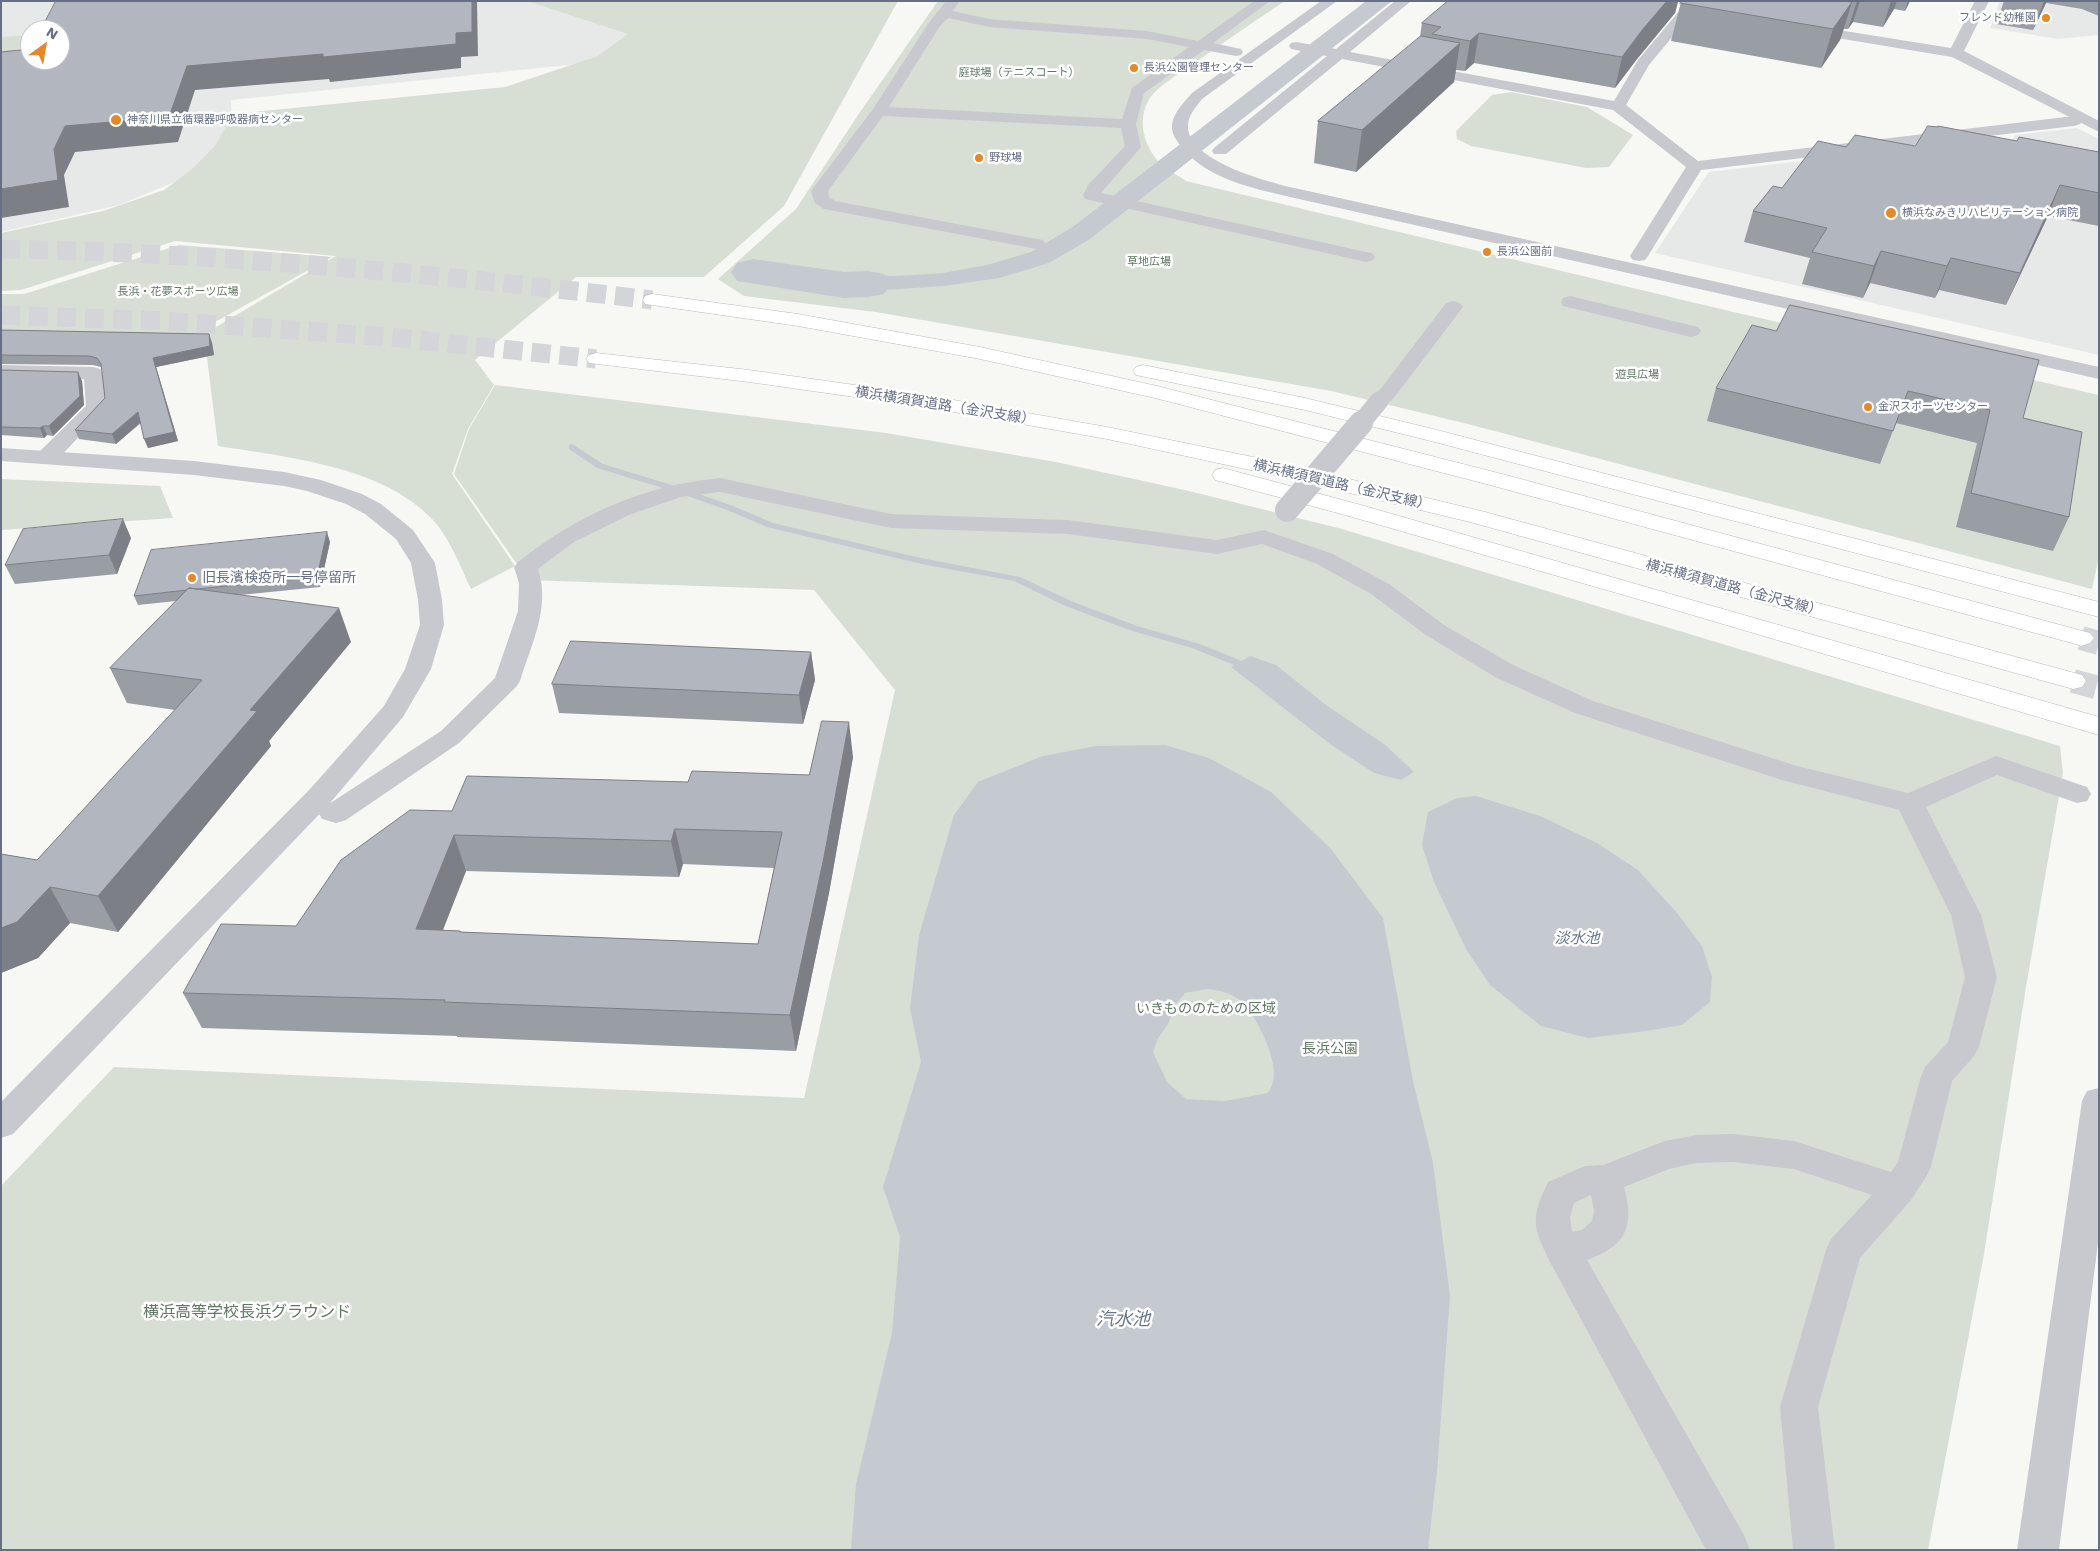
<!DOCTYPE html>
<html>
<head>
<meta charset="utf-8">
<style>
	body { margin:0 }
	#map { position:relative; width:2100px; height:1551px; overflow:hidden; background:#f7f7f4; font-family:"Work Sans",sans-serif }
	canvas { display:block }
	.frame { position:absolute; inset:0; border:2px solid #666f86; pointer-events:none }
	.north { position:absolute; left:20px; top:20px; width:50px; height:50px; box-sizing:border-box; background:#fff; border:1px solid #c2c5cf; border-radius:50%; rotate:32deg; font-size:14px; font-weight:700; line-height:20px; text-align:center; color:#666f86 }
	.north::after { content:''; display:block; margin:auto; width:18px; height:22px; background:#e58827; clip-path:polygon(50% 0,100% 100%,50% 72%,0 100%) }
</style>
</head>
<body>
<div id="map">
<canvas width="2100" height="1551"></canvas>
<div class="frame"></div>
<div class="north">N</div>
</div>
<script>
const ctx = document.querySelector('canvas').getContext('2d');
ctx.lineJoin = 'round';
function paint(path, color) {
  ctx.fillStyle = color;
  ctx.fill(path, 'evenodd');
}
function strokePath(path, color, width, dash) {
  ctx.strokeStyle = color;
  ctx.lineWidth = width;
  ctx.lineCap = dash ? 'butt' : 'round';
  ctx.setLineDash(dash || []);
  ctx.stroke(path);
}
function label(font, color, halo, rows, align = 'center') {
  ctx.font = font + ' "Work Sans","Noto Sans JP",sans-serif';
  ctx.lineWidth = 5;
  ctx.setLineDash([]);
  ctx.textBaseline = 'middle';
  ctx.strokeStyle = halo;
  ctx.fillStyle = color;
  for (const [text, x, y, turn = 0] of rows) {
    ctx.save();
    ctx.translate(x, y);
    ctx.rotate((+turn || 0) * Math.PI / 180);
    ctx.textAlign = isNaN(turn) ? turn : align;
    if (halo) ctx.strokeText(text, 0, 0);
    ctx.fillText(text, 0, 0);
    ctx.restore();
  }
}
paint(new Path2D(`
	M 1,1 L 549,1 L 642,28 L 664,55 L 231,100 L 232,140 L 184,178 L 119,205 L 1,232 ZM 30,30 L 60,30 L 60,60 L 30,60 Z
	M 2000,1 L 2099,1 L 2099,35 L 2058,39 L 1990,28 Z
	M 2077,128 L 2099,139 L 2099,355 L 1655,253 L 1709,172 L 1979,140 L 2009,145 L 2015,135 Z`), '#e7e8e8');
paint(new Path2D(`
	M 527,1 L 898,1 L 784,206 L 704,277 L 576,277 L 475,360 L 494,385 L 468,429 L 452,474 L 515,566 L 471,589 C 460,566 450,538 432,519 C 382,466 286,457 218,446 L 204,334 L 336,256 L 175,241 L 21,290 L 1,291 L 1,233 L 103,211 L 164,190 L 191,170 L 215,146 L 233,114 L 505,87 L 598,56 L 628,34 Z
	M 938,1 L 1285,1 C 1255,21 1225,41 1196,62 C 1182,72 1164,82 1153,94 C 1136,114 1142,143 1158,161 C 1165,169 1178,175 1186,181 L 1729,311 L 2099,395 L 2099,557 L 2092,589 L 1468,424 L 1331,391 L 876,312 L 744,296 L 718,279 L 796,209 L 860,112 Z
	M 26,35 L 16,55 L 1,60 L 1,37 Z
	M 1511,92 L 1587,107 L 1633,135 L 1609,167 L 1586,168 L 1471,146 L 1457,139 L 1456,131 L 1492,95 Z
	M 179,245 L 332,257 L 190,336 L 1,333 L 1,294 L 24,294 Z
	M 495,385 L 886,433 L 1056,462 L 1189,491 L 1342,529 L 2060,746 L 2063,773 L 2026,987 L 1984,1254 L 1928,1550 L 1,1550 L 1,1186 L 114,1067 L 804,1098 L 895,690 L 814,590 L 528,580 L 454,474 L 469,429 Z
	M 1,479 L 160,486 L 173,518 L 1,530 Z`), '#d7dfd5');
paint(new Path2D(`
	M 1366,1 L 1392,1 L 1090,239 L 1049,263 L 999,278 L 944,286 L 885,290 L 829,288 L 771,279 L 786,266 L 838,275 L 897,276 L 943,273 L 987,265 L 1031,252 L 1074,226 Z
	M 1250,656 L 1276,665 L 1326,705 L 1384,744 L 1414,772 L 1401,780 L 1374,773 L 1330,744 L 1231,667 Z
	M 1165,745 L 1209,758 L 1271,792 L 1331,849 L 1383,918 L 1413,1081 L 1433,1163 L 1450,1296 L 1437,1471 L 1428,1550 L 851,1550 L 856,1484 L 892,1333 L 900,1237 L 883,1187 L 921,1062 L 910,1008 L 919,935 L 954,815 L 978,782 L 1043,756 L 1096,746 ZM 1207,989 C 1219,990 1233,993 1243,1003 C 1257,1017 1279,1062 1273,1082 C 1272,1086 1270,1089 1268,1093 L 1225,1101 L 1186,1099 L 1167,1082 L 1153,1052 L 1158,1038 L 1168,1024 L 1176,1004 L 1185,993 Z
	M 1476,796 L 1540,816 L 1597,843 L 1638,870 L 1677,913 L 1702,946 L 1712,977 L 1710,1002 L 1682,1025 L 1646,1031 L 1588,1038 L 1541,1026 L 1490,985 L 1466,949 L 1434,882 L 1422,845 L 1428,812 L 1457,798 Z`), '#c5cad1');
paint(new Path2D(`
	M 572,444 L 603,464 L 685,489 L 733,506 L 773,523 L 921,558 L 1020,577 L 1071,601 L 1137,626 L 1200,644 L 1242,661 L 1243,663 L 1242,665 L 1234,665 L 1192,648 L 1129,630 L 1063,605 L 1014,581 L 921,564 L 767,527 L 727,510 L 679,493 L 597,468 L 569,449 L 569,445 Z`), '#c5cad1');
paint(new Path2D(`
	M 753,259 L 844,272 L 868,271 L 884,274 L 890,284 L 884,294 L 868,297 L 844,298 L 737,281 L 731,272 L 737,263 Z`), '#c5cad1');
strokePath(new Path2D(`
	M 1,249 C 219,253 435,274 652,300
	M 1,315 L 165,321 L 390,337 L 596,359`), '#d3d5d8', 19, [19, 9]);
strokePath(new Path2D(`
	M 2081,638 L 2099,643
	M 2073,681 L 2099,688`), '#d3d5d8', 24, [24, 12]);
const motorway = new Path2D(`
	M 652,294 L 798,314 L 980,347 L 1157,386 L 1506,475 L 2090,633 L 2094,638 L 2090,643 L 2081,646 L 2072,643 L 1490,485 L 1155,398 L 980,359 L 798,326 L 645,304 L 643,300 L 645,296 Z
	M 596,353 L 749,370 L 925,395 L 1107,427 L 1287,464 L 1485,512 L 2082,675 L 2086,681 L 2082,687 L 2073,689 L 1470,522 L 1287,478 L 1107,439 L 925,407 L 749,382 L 589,363 L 586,359 L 589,355 Z
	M 1143,365 L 1305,398 L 1433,429 L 2099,602 L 2099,617 L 1427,440 L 1305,410 L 1136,375 L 1133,371 L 1136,367 Z
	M 1223,468 L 1361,505 L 2099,717 L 2099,735 L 1655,604 L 1345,515 L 1215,480 L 1212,475 L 1215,470 Z`);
strokePath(motorway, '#babbbf', 1);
paint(new Path2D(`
	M 946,1 L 960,1 L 953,11 L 989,19 L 1147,31 L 1198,41 L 1254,1 L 1270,1 L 1213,43 L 1241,49 L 1243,52 L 1241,55 L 1236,56 L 1204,50 L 1144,93 L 1136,124 L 1141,147 L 1101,193 L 1366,252 L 1372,253 L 1375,257 L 1372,261 L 1366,262 L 1085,199 L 1083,195 L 1088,185 L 1125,146 L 1121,128 L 883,116 L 828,191 L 829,197 L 835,201 L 1037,239 L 1043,240 L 1046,244 L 1043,248 L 1037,249 L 824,209 L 815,203 L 811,191 L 873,109 L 928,24 ZM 948,18 L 989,27 L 1147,39 L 1189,47 L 1132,88 L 1122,119 L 889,107 L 940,26 Z
	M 1395,1 L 1411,1 L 1350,52 L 1614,101 L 1638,60 L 1680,10 L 1690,10 L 1692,13 L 1649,65 L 1626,105 L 1698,161 L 2074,116 L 2080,118 L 2082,121 L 2080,124 L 2074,126 L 1701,170 L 1648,256 L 1645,260 L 1639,261 L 1633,260 L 1630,256 L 1686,167 L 1613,110 L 1342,59 L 1226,154 L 1214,154 L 1212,151 L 1214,148 L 1327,56 L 1291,49 L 1289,46 L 1291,43 L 1296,42 L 1336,49 Z
	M 1570,296 L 1698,327 L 1701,331 L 1698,335 L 1691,337 L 1563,306 L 1561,302 L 1563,298 Z
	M 1453,301 L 1460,303 L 1463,307 L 1397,394 C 1389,403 1384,409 1372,405 L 1369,401 L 1383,386 L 1446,303 Z
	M 720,478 L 891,514 L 1068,520 L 1217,540 L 1264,530 L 1333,554 L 1389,584 L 1444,625 L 1513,665 L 1593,701 L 1797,766 L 1908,793 L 1996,756 L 2087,787 L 2091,794 L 2087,801 L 2077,803 L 1997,775 L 1926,807 L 1981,915 L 1997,977 L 1979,1047 L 1974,1056 L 1952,1081 L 1931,1167 L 1926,1177 L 1911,1200 L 1860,1258 L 1818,1407 L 1835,1550 L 1793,1550 L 1780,1407 L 1826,1250 L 1831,1239 L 1872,1195 L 1794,1169 L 1732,1162 L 1696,1163 L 1669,1169 L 1624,1187 C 1635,1227 1626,1246 1587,1260 L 1744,1535 L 1750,1550 L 1706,1550 L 1550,1262 C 1533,1227 1530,1219 1548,1182 L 1585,1166 L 1603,1165 L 1665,1141 L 1696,1135 L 1732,1134 L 1794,1141 L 1891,1172 L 1898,1162 L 1921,1076 L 1925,1067 L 1948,1042 L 1965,977 L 1951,915 L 1899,810 L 1782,780 L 1575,713 L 1495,677 L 1426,635 L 1371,594 L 1317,564 L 1262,544 L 1217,554 L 1068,534 L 891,528 L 720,492 L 681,497 L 629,515 L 574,542 L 538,569 C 551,607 531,645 520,681 L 516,687 L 459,743 L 346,820 L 336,823 L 322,819 L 318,812 L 322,805 L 332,802 L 441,731 L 495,678 L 518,611 L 519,583 L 514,567 L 518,562 C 579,514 642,486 720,478 ZM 1591,1195 L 1594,1211 L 1592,1221 L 1582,1230 L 1572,1232 L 1570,1217 L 1574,1203 Z`), '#c8c9ce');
paint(new Path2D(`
	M 1975,1 L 1989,1 L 1964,51 L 2099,121 L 2099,132 L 1952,57 L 1807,33 L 1800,29 L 1807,25 L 1951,48 Z
	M 1,365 L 93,367 L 100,369 L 103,373 L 107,407 L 55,462 L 47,464 L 39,462 L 36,457 L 39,452 L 86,406 L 84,379 L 1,377 Z`), '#c8c9ce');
paint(new Path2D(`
	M 1321,1 L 1337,1 L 1202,99 C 1196,107 1188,115 1188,126 C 1187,160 1265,181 1290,187 L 2099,367 L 2099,379 L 1290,197 C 1252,188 1206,179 1181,146 C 1176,140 1171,133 1172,125 C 1173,113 1184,102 1192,93 Z
	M 1,448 L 194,461 L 284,472 L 321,480 L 362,494 L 381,504 L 413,530 L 435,563 L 442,600 L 444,625 L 431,669 L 403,717 L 330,803 L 13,1134 L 1,1138 L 1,1102 L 310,789 L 384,706 L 405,669 L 420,625 L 418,600 L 411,563 L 396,539 L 365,514 L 346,504 L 307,491 L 284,486 L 194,475 L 1,461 Z
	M 2099,1088 L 2099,1235 L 2059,1550 L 2017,1550 L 2082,1101 L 2087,1091 Z`), '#c8c9ce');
paint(motorway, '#fff');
strokePath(new Path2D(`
	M 1360,424 L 1379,401`), '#c8c9ce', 19);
strokePath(new Path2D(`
	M 1287,510 L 1361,423`), '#c8c9ce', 24);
paint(new Path2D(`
	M 1448,1 L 1910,1 L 1905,11 L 1894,9 L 1883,27 L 1853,22 L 1848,29 L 1844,29 L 1840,40 L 1821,68 L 1671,41 L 1681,2 L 1678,2 L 1675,13 L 1637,59 L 1615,88 L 1474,63 L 1465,71 L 1456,70 L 1454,82 L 1356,172 L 1314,163 L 1318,121 L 1420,37 L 1422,23 Z
	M 2004,1 L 2099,1 L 2099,16 L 2082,9 L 2046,3 L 2033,30 L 1996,24 Z
	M 2017,141 L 2099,152 L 2099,226 L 2048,216 L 2006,305 L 1939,290 L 1935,298 L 1870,283 L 1863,298 L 1802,284 L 1810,258 L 1744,242 L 1753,211 L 1782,188 L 1846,147 L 1915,146 Z
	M 1,330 L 209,334 L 212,343 L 214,355 L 156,367 L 178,441 L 148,448 L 141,423 L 116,444 L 79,439 L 75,430 L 105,398 L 102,369 L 101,367 L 93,365 L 1,364 Z
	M 1776,331 L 2023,418 L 2069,517 L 2053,551 L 1956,527 L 1977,443 L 1896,423 L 1880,464 L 1707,421 L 1716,388 Z
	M 1,370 L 82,381 L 84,405 L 53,436 L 47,435 L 44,438 L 1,435 Z
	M 131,538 L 117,574 L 15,584 L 5,565 Z
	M 330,542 L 320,587 L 240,595 L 351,642 L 269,741 L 271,746 L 118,932 L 70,923 L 38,958 L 1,973 L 1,854 L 37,860 L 175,710 L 127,703 L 110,668 L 176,601 L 138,605 L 134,596 Z
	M 811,652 L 815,680 L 803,724 L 559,713 L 552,684 Z
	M 853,757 L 829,893 L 796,1051 L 457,1037 L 457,1036 L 202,1028 L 183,993 L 296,926 L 452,811 L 688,782 L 809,775 ZM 683,864 L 774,868 L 758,944 L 461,932 L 460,931 L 443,930 L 466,871 L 679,877 Z`), '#999da4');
paint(new Path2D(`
	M 472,1 L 477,1 L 478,56 L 461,57 L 461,68 L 330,82 L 329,79 L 195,90 L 178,142 L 75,152 L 64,175 L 69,207 L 1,218 L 1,189 L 54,149 L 65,126 L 187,66 L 456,33 Z
	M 1667,1 L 1678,1 L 1675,13 L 1637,59 L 1615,88 L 1622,57 L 1643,29 Z
	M 1857,1 L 1860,1 L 1853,22 L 1848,29 Z
	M 1891,1 L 1897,1 L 1894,9 L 1883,27 Z
	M 1908,1 L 1910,1 L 1905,11 Z
	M 2044,1 L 2047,1 L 2033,30 Z
	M 1852,2 L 1840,40 L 1821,68 L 1833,29 Z
	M 1479,33 L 1474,63 L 1465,71 L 1470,41 Z
	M 1460,43 L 1454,82 L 1356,172 L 1362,130 Z
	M 2060,185 L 2048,216 L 2006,305 L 2020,273 Z
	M 1881,251 L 1870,283 L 1863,298 L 1874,266 Z
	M 1951,258 L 1939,290 L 1935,298 L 1947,266 Z
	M 209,334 L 212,343 L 214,355 L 156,367 L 178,441 L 148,448 L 144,439 L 153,358 Z
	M 78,372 L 82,381 L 84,405 L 53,436 L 49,426 Z
	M 138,412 L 142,421 L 116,444 L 112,434 Z
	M 43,426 L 47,435 L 44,438 L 40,428 Z
	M 123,519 L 131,538 L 117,574 L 109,555 Z
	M 327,532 L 330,542 L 320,587 L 317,577 Z
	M 339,608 L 351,642 L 269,741 L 271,746 L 118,932 L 98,896 L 250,710 Z
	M 811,652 L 815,680 L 803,724 L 799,695 Z
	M 849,722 L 853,757 L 829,893 L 796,1051 L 790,1015 Z
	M 675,829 L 683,864 L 679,877 L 671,841 Z
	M 454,835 L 466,871 L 429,965 L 416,929 Z
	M 50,887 L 70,923 L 38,958 L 1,973 L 1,928 Z`), '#7d7f86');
const building = new Path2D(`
	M 56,1 L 472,1 L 472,32 L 456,33 L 456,44 L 323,57 L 323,54 L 187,66 L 169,117 L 65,126 L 54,149 L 58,180 L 1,189 L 1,52 L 30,49 L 30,60 L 60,60 L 60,30 L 41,30 Z
	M 1448,1 L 1667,1 L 1643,29 L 1622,57 L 1479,33 L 1470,41 L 1432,34 L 1441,27 L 1422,23 Z
	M 1682,1 L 1844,1 L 1852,2 L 1833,29 L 1680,3 Z
	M 1421,36 L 1460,43 L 1362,130 L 1318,121 Z
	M 1928,126 L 1938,127 L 1938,126 L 2017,141 L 2019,137 L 2099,152 L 2099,193 L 2060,185 L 2020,273 L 1951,258 L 1947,266 L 1881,251 L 1874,266 L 1812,252 L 1827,228 L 1753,211 L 1773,186 L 1782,188 L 1818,141 L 1846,147 L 1855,135 L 1915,146 Z
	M 1790,305 L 2039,360 L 2023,418 L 2082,432 L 2069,517 L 1971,493 L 1990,410 L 1908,391 L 1893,431 L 1716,388 L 1752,325 L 1776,331 Z
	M 1,330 L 209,334 L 210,346 L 153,358 L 174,432 L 144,439 L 138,412 L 112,434 L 75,430 L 105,398 L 101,364 L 97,358 L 89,356 L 1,355 Z
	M 1,370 L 78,372 L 80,396 L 49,426 L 43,426 L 40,428 L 1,427 Z
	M 123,519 L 109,555 L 5,565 L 23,529 Z
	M 327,532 L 317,577 L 197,589 L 189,588 L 187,590 L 134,596 L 151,550 Z
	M 189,588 L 339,608 L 250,710 L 257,711 L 98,896 L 50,887 L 17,922 L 1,928 L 1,854 L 37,860 L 202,680 L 110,668 Z
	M 571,641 L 811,652 L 799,695 L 552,684 Z
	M 822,721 L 849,722 L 824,857 L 790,1015 L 444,1002 L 445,1000 L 183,993 L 221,924 L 296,926 L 341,860 L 410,810 L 452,811 L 467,776 L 688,782 L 692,771 L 809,775 ZM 675,829 L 782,832 L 758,944 L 460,932 L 460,931 L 416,929 L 454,835 L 671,841 Z`);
paint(building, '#b2b6bf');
strokePath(building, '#7d7f86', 1);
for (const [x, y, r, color] of [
	[2046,18,5,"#e58827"],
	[1134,68,5,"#e58827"],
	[116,120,6,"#e58827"],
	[979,158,5,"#e58827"],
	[1891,213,6,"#e58827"],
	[1487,252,5,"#e58827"],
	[1868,407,5,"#e58827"],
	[192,578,5,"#e58827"]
]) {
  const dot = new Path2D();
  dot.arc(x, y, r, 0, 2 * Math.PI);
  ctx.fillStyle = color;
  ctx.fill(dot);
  strokePath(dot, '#fff', 2);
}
label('11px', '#666f86', '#fff', [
	["フレンド幼稚園",2036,18,"right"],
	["長浜公園管理センター",1144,68],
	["神奈川県立循環器呼吸器病センター",127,120],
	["野球場",989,158],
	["横浜なみきリハビリテーション病院",1902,213],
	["長浜公園前",1497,252],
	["金沢スポーツセンター",1878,407]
], 'left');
label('11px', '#617863', '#fff', [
	["庭球場（テニスコート）",1019,73],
	["草地広場",1149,262],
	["長浜・花夢スポーツ広場",178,292],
	["遊具広場",1637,375]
]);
label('14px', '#666f86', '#fff', [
	["横浜横須賀道路（金沢支線）",945,406,9],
	["横浜横須賀道路（金沢支線）",1342,485,13],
	["横浜横須賀道路（金沢支線）",1734,588,15]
]);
label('14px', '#666f86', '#fff', [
	["旧長濱検疫所一号停留所",202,578]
], 'left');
label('14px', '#617863', '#fff', [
	["いきもののための区域",1206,1009],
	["長浜公園",1330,1049]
]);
label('italic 15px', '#677689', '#fff', [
	["淡水池",1577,939]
]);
label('16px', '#617863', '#fff', [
	["横浜高等学校長浜グラウンド",247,1312]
]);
label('italic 18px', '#677689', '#fff', [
	["汽水池",1123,1320]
]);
</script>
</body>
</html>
